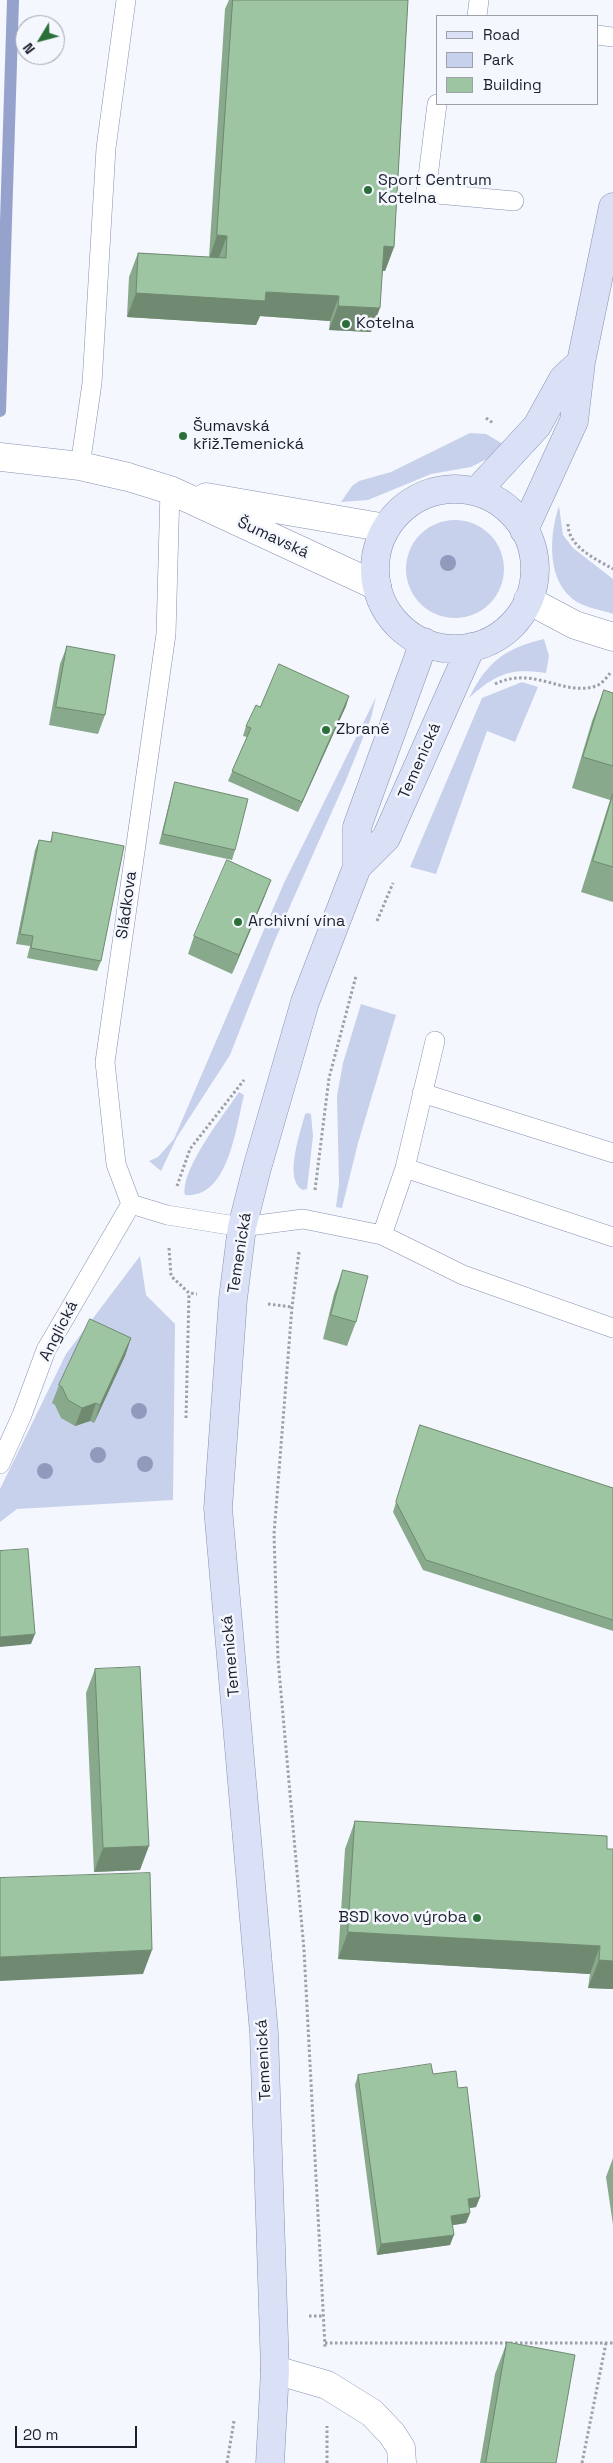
<!DOCTYPE html>
<html>
<head>
<meta charset="utf-8">
<style>
	body { margin:0 }
	#map { position:relative; width:613px; height:2463px; overflow:hidden; background:#f5f7fe; font-family:"Space Grotesk",sans-serif }
	canvas { display:block }
	.legend { position:absolute; left:436px; top:15px; width:162px; height:90px; box-sizing:border-box; background:#f5f7fe; border:1px solid #9ea1aa; margin:0; padding:6px 9px; list-style:none; font-size:15px; color:#1b1f2c }
	.legend li { display:flex; align-items:center; gap:10px; height:25px }
	.legend b { width:25px; border:1px solid #9ea1aa }
	.north { position:absolute; left:15px; top:15px; width:50px; height:50px; box-sizing:border-box; background:#f5f7fe; border:1px solid #9ea1aa; border-radius:50%; rotate:233deg; font-size:14px; font-weight:700; line-height:20px; text-align:center; color:#1b1f2c }
	.north::after { content:''; display:block; margin:auto; width:18px; height:22px; background:#2a6e38; clip-path:polygon(50% 0,100% 100%,50% 72%,0 100%) }
	.scale { position:absolute; left:15px; top:2426px; width:122px; height:22px; box-sizing:border-box; border:2px solid #1b1f2c; border-top:0; padding-left:6px; font-size:15px; line-height:18px; white-space:nowrap; color:#1b1f2c; -webkit-text-stroke:4px #f5f7fe; paint-order:stroke }
</style>
</head>
<body>
<div id="map">
<canvas width="613" height="2463"></canvas>
<ul class="legend">
<li><b style="height:6px;background:#dae1f7"></b>Road</li>
<li><b style="height:14px;background:#c7d1eb"></b>Park</li>
<li><b style="height:14px;background:#9ec5a2"></b>Building</li>
</ul>
<div class="north">N</div>
<div class="scale">20 m</div>
</div>
<script>
const ctx = document.querySelector('canvas').getContext('2d');
ctx.lineJoin = 'round';
function paint(path, color) {
  ctx.fillStyle = color;
  ctx.fill(path, 'evenodd');
}
function strokePath(path, color, width, dash) {
  ctx.strokeStyle = color;
  ctx.lineWidth = width;
  ctx.lineCap = dash ? 'butt' : 'round';
  ctx.setLineDash(dash || []);
  ctx.stroke(path);
}
function label(font, color, halo, rows, align = 'center') {
  ctx.font = font + ' "Space Grotesk",sans-serif';
  ctx.lineWidth = 5;
  ctx.setLineDash([]);
  ctx.textBaseline = 'middle';
  ctx.strokeStyle = halo;
  ctx.fillStyle = color;
  for (const [text, x, y, turn = 0] of rows) {
    ctx.save();
    ctx.translate(x, y);
    ctx.rotate((+turn || 0) * Math.PI / 180);
    ctx.textAlign = isNaN(turn) ? turn : align;
    if (halo) ctx.strokeText(text, 0, 0);
    ctx.fillText(text, 0, 0);
    ctx.restore();
  }
}
paint(new Path2D(`
	M 470,433 L 486,434 L 503,444 L 487,459 L 471,467 L 431,474 L 368,500 L 341,502 L 352,486 L 359,481 L 391,472 Z
	M 559,506 L 563,535 L 573,548 L 613,579 L 613,614 C 602,610 587,608 577,602 C 546,583 549,535 559,506 Z
	M406 569a49 49 0 1 1 98 0a49 49 0 1 1-98 0Z
	M 544,639 L 549,656 L 546,673 C 510,668 496,674 469,698 C 487,662 505,648 544,639 Z
	M 522,682 L 538,687 L 515,742 L 487,731 L 436,874 L 410,867 L 482,698 Z
	M 376,697 L 371,718 L 346,780 L 275,940 L 230,1055 L 177,1137 L 161,1171 L 149,1161 L 158,1157 L 174,1139 L 284,883 Z
	M 361,1004 L 396,1015 L 358,1143 L 342,1208 L 336,1207 L 339,1184 L 337,1096 L 343,1063 Z
	M 239,1092 L 244,1095 C 236,1126 229,1199 185,1195 C 180,1170 225,1113 239,1092 Z
	M 308,1113 L 311,1114 L 313,1136 L 307,1189 L 303,1190 C 283,1180 301,1131 305,1114 Z
	M 140,1256 L 146,1295 L 175,1324 L 173,1500 L 17,1509 L 0,1522 L 0,1489 L 66,1354 Z`), '#c7d1eb');
strokePath(new Path2D(`
	M 0,411 L 13,0`), '#94a2cc', 12);
const lane = new Path2D(`
	M 477,16 L 479,0
	M 597,35 L 613,37
	M 437,104 L 426,193 L 514,201
	M 80,466 L 92,383 L 106,148 L 126,0
	M 170,490 L 166,634 L 105,1062 L 116,1164 L 131,1204 L 167,1215 L 242,1227 L 303,1219 L 382,1235 L 463,1275 L 613,1328
	M 422,1093 L 613,1153
	M 405,1168 L 613,1237
	M 382,1235 L 405,1168 L 435,1041
	M 0,1464 L 22,1415 L 46,1350 L 131,1204`);
const street = new Path2D(`
	M 0,457 L 80,466 L 128,477 L 170,490 L 377,586
	M 206,497 L 386,528
	M 528,600 L 575,625 L 613,637
	M 275,2370 L 327,2385 L 372,2413 L 392,2434 L 401,2448 L 402,2463`);
const secondary = new Path2D(`
	M375 569a80 80 0 1 1 160 0a80 80 0 1 1-160 0Z
	M 477,491 L 537,426 L 563,379 L 581,362
	M 524,530 L 574,421 L 581,362 L 613,207
	M 357,867 L 386,838 L 471,647
	M 270,2463 L 275,2370 L 264,2033 L 218,1508 L 233,1299 L 242,1227 L 257,1168 L 305,1002 L 357,867 L 357,827 L 424,642`);
strokePath(lane, '#8691b1', 20);
strokePath(street, '#8691b1', 29);
strokePath(secondary, '#8691b1', 29);
strokePath(new Path2D(`
	M 486,418 L 493,423
	M 568,524 C 568,547 596,559 613,569
	M 495,684 C 534,665 563,697 596,686 C 602,684 607,677 611,672
	M 377,921 L 393,883
	M 177,1186 L 190,1149 L 244,1080
	M 315,1190 L 329,1078 L 356,976
	M 169,1248 L 171,1276 L 189,1293 L 197,1294
	M 299,1252 L 292,1307 L 274,1534 L 278,1659 L 304,1950 L 325,2347
	M 268,1304 L 292,1307
	M 186,1418 L 189,1293
	M 309,2316 L 323,2316
	M 325,2343 L 613,2343
	M 227,2463 L 234,2421
	M 327,2463 L 327,2426
	M 582,2463 L 606,2343`), '#9da0a9', 3, [2.5, 2.5]);
strokePath(lane, '#fff', 19);
strokePath(street, '#fff', 28);
strokePath(secondary, '#dae1f7', 28);
ctx.fillStyle = '#919abc';
for (const [x, y] of [
	[448,563],
	[139,1411],
	[98,1455],
	[145,1464],
	[45,1471]
]) {
  ctx.beginPath();
  ctx.arc(x, y, 8, 0, 2 * Math.PI);
  ctx.fill();
}
paint(new Path2D(`
	M 229,0 L 408,0 L 394,247 L 385,271 L 383,271 L 371,332 L 329,330 L 330,321 L 260,316 L 256,325 L 127,317 L 129,277 L 138,253 L 209,257 L 225,9 Z
	M 67,646 L 105,715 L 98,734 L 49,725 L 60,664 Z
	M 604,690 L 613,693 L 613,902 L 581,892 L 610,800 L 572,788 L 592,721 Z
	M 349,696 L 346,706 L 298,812 L 228,781 L 247,737 L 243,736 L 246,726 L 260,707 Z
	M 175,782 L 235,850 L 232,860 L 159,844 L 172,792 Z
	M 53,832 L 101,961 L 97,971 L 27,958 L 30,946 L 16,944 L 35,850 L 39,840 L 50,842 Z
	M 271,880 L 264,898 L 232,974 L 188,954 L 194,936 Z
	M 343,1270 L 356,1322 L 347,1346 L 323,1339 L 334,1294 Z
	M 131,1338 L 125,1356 L 94,1423 L 90,1421 L 75,1426 L 61,1418 L 55,1405 L 52,1403 L 59,1385 Z
	M 420,1425 L 613,1488 L 613,1631 L 423,1570 L 393,1512 Z
	M 95,1669 L 140,1870 L 94,1872 L 86,1693 Z
	M 355,1821 L 607,1849 L 613,1989 L 588,1988 L 590,1974 L 338,1959 L 345,1849 Z
	M 433,2074 L 458,2088 L 480,2197 L 476,2207 L 469,2208 L 470,2213 L 466,2223 L 453,2225 L 450,2245 L 377,2255 L 355,2085 L 358,2075 Z
	M 613,2158 L 613,2225 L 606,2177 Z
	M 507,2342 L 556,2463 L 480,2463 L 495,2374 Z`), '#88a98b');
paint(new Path2D(`
	M 217,235 L 227,236 L 218,260 L 209,259 Z
	M 384,246 L 394,247 L 385,271 L 375,270 Z
	M 266,292 L 339,296 L 330,321 L 260,316 L 256,325 L 127,317 L 136,293 Z
	M 338,306 L 380,308 L 371,332 L 329,330 Z
	M 349,696 L 346,706 L 298,812 L 302,802 Z
	M 271,880 L 264,898 L 232,974 L 239,955 Z
	M 131,1338 L 125,1356 L 94,1423 L 100,1405 Z
	M 96,1403 L 90,1421 L 75,1426 L 82,1408 Z
	M 35,1634 L 31,1644 L 0,1647 L 0,1637 Z
	M 149,1846 L 140,1870 L 94,1872 L 103,1848 Z
	M 348,1932 L 600,1946 L 590,1974 L 338,1959 Z
	M 152,1950 L 143,1974 L 0,1981 L 0,1957 Z
	M 599,1960 L 613,1961 L 613,1989 L 588,1988 Z
	M 480,2197 L 476,2207 L 465,2209 L 468,2199 Z
	M 470,2213 L 466,2223 L 448,2226 L 451,2216 Z
	M 454,2235 L 450,2245 L 377,2255 L 381,2244 Z`), '#6f8a71');
const building = new Path2D(`
	M 233,0 L 408,0 L 394,247 L 384,246 L 380,308 L 338,306 L 339,296 L 266,292 L 265,301 L 136,293 L 138,253 L 226,258 L 227,236 L 217,235 Z
	M 67,646 L 115,655 L 105,715 L 56,707 Z
	M 279,664 L 349,696 L 302,802 L 232,771 L 251,728 L 246,726 L 256,705 L 260,707 Z
	M 604,690 L 613,693 L 613,766 L 583,757 Z
	M 175,782 L 248,799 L 235,850 L 163,834 Z
	M 613,794 L 613,867 L 593,861 Z
	M 53,832 L 124,846 L 101,961 L 31,948 L 33,936 L 20,934 L 39,840 L 51,842 Z
	M 227,860 L 271,880 L 239,955 L 194,936 Z
	M 343,1270 L 368,1276 L 356,1322 L 331,1315 Z
	M 90,1319 L 131,1338 L 100,1405 L 96,1403 L 82,1408 L 68,1400 L 62,1387 L 59,1385 Z
	M 420,1425 L 613,1488 L 613,1620 L 426,1560 L 396,1502 Z
	M 28,1549 L 35,1634 L 0,1637 L 0,1551 Z
	M 140,1667 L 149,1846 L 103,1848 L 95,1669 Z
	M 355,1821 L 607,1836 L 607,1849 L 613,1849 L 613,1961 L 599,1960 L 600,1946 L 348,1932 Z
	M 150,1873 L 152,1950 L 0,1957 L 0,1878 Z
	M 431,2064 L 433,2074 L 456,2071 L 458,2088 L 467,2087 L 480,2197 L 468,2199 L 470,2213 L 451,2216 L 454,2235 L 381,2244 L 358,2075 Z
	M 507,2342 L 575,2355 L 556,2463 L 486,2463 Z`);
paint(building, '#9ec5a2');
strokePath(building, '#6f8a71', 1);
for (const [x, y, r, color] of [
	[368,190,5,"#2a6e38"],
	[346,324,5,"#2a6e38"],
	[183,436,5,"#2a6e38"],
	[326,730,5,"#2a6e38"],
	[238,922,5,"#2a6e38"],
	[477,1918,5,"#2a6e38"]
]) {
  const dot = new Path2D();
  dot.arc(x, y, r, 0, 2 * Math.PI);
  ctx.fillStyle = color;
  ctx.fill(dot);
  strokePath(dot, '#f5f7fe', 2);
}
label('16px', '#1b1f2c', '#f5f7fe', [
	["Sport Centrum",378,181],
	["Kotelna",378,199],
	["Kotelna",356,324],
	["Šumavská",193,427],
	["křiž.Temenická",193,445],
	["Zbraně",336,730],
	["Archivní vína",248,922],
	["BSD kovo výroba",467,1918,"right"]
], 'left');
label('16px', '#1b1f2c', '#f5f7fe', [
	["Šumavská",273,538,25],
	["Temenická",420,761,-66],
	["Sládkova",127,905,-82],
	["Temenická",240,1253,-81],
	["Anglická",59,1331,-63],
	["Temenická",231,1656,-95],
	["Temenická",264,2060,-93]
]);
</script>
</body>
</html>
